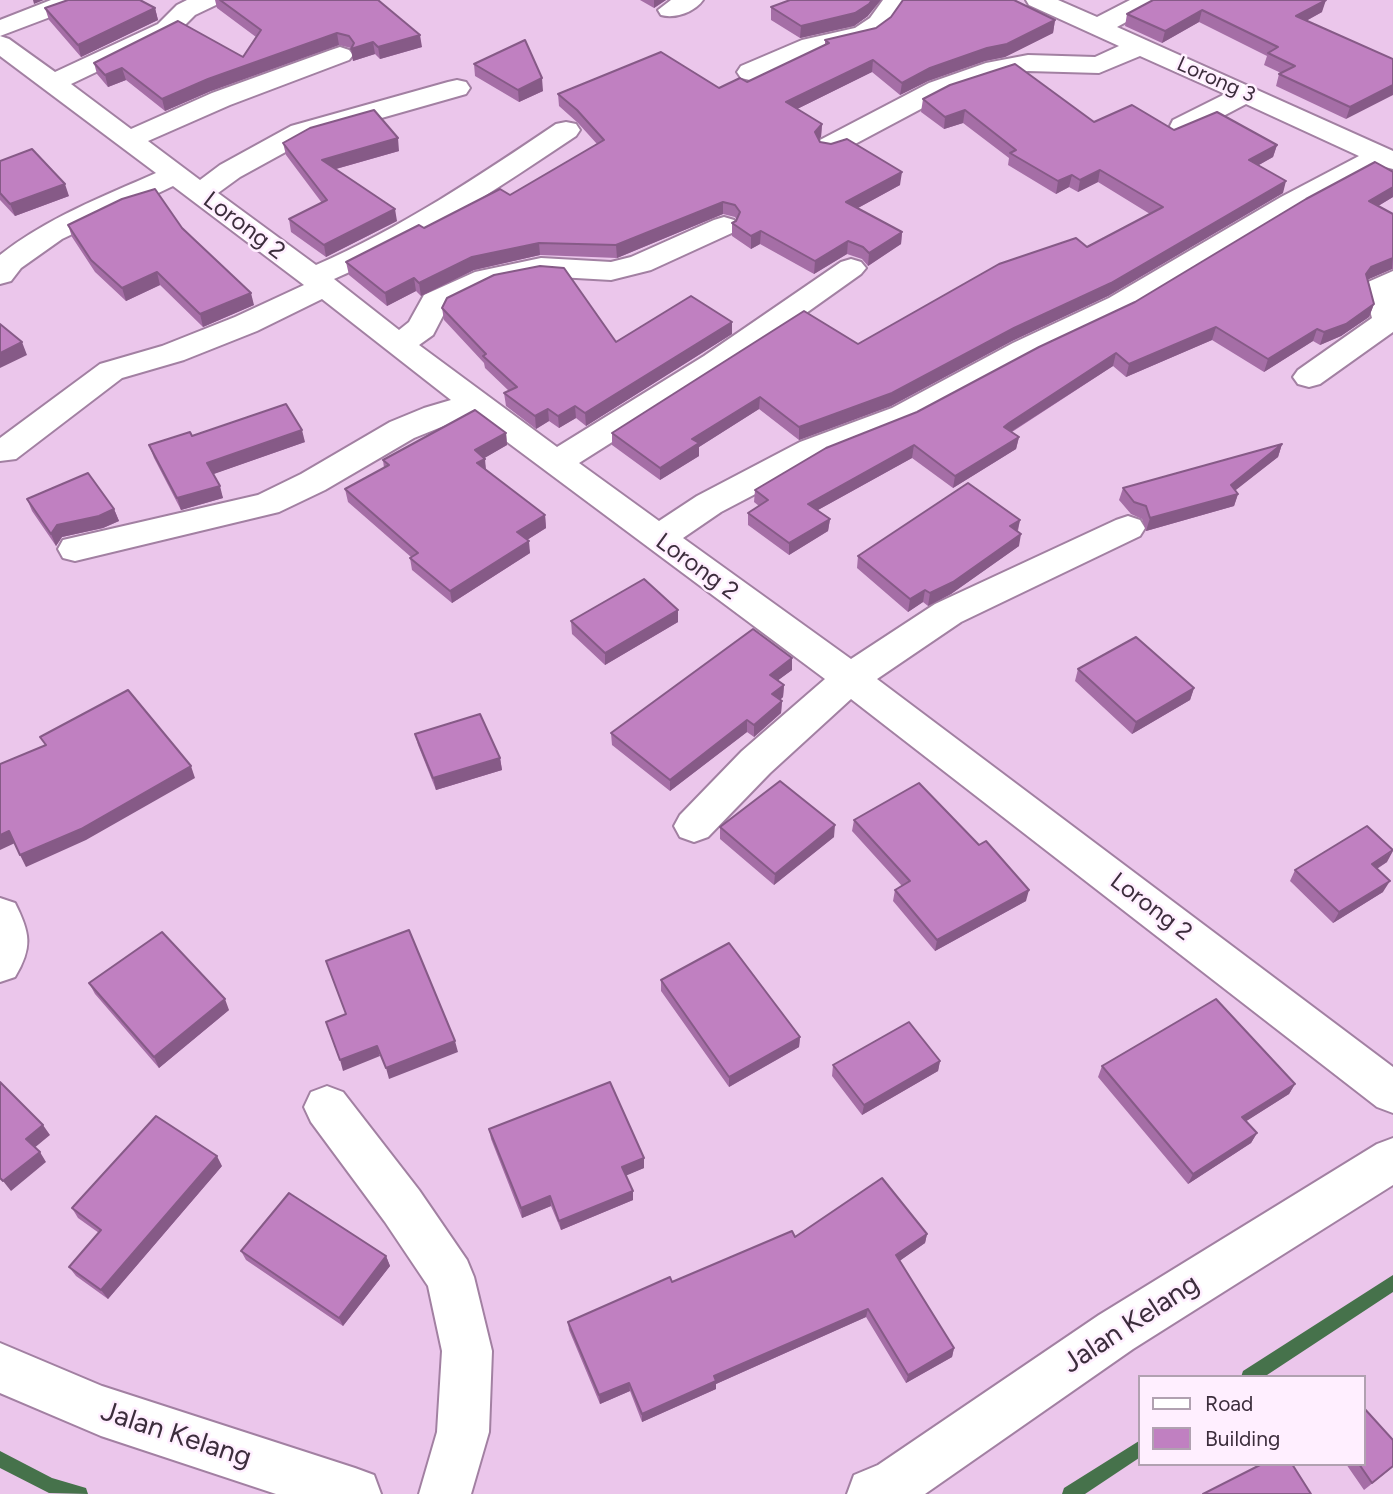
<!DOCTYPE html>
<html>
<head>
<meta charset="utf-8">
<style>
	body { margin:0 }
	#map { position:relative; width:1393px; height:1494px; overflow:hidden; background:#ebc6eb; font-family:Figtree,sans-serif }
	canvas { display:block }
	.legend { position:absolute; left:1138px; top:1375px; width:228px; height:91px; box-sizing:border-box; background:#ffefff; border:2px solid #b1a1b1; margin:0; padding:9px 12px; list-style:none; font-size:21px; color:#3c2d3c }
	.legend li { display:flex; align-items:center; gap:14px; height:35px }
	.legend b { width:35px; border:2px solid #b1a1b1 }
</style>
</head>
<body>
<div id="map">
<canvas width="1393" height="1494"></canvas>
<ul class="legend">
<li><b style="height:9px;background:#fff"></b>Road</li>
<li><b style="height:19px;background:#c080c1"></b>Building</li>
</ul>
</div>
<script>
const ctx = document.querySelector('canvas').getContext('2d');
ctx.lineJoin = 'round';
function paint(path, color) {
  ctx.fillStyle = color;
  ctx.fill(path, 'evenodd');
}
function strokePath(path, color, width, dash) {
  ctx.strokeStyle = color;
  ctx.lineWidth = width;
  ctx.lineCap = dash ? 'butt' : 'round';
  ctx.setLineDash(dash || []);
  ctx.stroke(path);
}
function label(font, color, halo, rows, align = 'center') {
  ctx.font = font + ' Figtree,sans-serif';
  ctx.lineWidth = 5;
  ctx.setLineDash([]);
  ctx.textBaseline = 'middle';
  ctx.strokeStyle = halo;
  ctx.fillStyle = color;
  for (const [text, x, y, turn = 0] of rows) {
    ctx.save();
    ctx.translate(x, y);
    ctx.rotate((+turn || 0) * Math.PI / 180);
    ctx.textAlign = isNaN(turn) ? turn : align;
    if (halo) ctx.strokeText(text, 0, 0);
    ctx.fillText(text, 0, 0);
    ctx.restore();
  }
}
paint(new Path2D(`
	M 1393,1275 L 1393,1292 L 1264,1377 L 1241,1377 L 1243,1371 Z
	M 1139,1441 L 1139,1458 L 1085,1494 L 1062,1494 L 1064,1488 Z
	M 0,1451 L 52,1478 L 86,1488 L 88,1494 L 49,1493 L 0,1468 Z`), '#46724b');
const minor = new Path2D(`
	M 51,0 L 85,0 L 82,5 L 0,36 L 9,39 L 55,72 L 158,24 L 177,5 L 187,0 L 219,0 L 216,5 L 195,15 L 176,34 L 71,84 L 131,129 L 212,93 L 331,50 L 340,47 L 349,50 L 353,55 L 349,60 L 230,105 L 148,141 L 200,180 L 220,165 L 291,126 L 448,82 L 457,80 L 466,82 L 470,88 L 466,94 L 311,138 L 240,177 L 218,193 L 316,265 C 401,228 479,176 556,124 L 566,122 L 576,124 L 580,130 L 576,136 C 498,188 420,241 334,279 L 399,330 L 409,322 L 424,295 L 475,272 L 541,258 L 611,262 L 631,257 L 714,220 L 724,217 L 734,220 L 738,226 L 734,232 L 651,270 L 611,280 L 541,276 L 495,285 L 447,308 L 433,335 L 419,345 L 557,447 L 704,356 L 841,262 L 851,259 L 861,262 L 866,268 L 861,274 L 726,370 L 579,463 L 659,521 L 697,496 L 800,442 L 892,408 L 1013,343 L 1109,298 L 1281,197 L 1359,156 L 1246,104 L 1193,132 L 1183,134 L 1173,132 L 1170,126 L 1173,120 L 1225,94 L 1140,56 L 1099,73 L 1028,71 L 1001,76 L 947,95 L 840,152 L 830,154 L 820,152 L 816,146 L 820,140 L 929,83 L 986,63 L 1028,55 L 1095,57 L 1119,46 L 1029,5 L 1026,0 L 1058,0 L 1097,17 L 1130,0 L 1160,0 L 1157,5 L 1117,27 L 1393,151 L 1393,169 L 1381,166 L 1301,209 L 1131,312 L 1035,357 L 914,422 L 824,458 L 721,512 L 683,538 L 851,659 L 935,604 L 1116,520 L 1128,516 L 1140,520 L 1145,528 L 1140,536 L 961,622 L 877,679 L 1393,1067 L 1393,1113 L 1377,1107 L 851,699 L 770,773 L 708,837 L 694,842 L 680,837 L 674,826 L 680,815 L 742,751 L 825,679 L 471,415 L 414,438 L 325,490 L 279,512 L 75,561 L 63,558 L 58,549 L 63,540 L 258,495 L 301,474 L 390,422 L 424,408 L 451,400 L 322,299 L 257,331 L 184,360 L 122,378 L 16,459 L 0,461 L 0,438 L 100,364 L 162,346 L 235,317 L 304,285 L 173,186 L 62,239 L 21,268 L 11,281 L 0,284 L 0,255 C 47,218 102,197 156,173 L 0,56 L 0,20 Z
	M 671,0 L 703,0 C 695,12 675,19 661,15 L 658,10 Z
	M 883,0 L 907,0 L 888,28 L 873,38 L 820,51 L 750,80 L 741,78 L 737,72 L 741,66 L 802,40 L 855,28 L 870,18 Z
	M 1393,271 L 1393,332 L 1320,384 L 1309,387 L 1298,384 L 1293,377 L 1298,370 L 1372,318 L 1364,288 L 1368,282 Z
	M 0,898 L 15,903 C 30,933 33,947 15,977 L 0,982 Z
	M 327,1086 L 343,1092 L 419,1190 L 467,1260 L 474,1277 L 492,1351 L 489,1432 L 471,1494 L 419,1494 L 437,1432 L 442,1351 L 428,1286 L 385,1222 L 311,1122 L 304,1107 L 311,1092 Z
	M 1393,1138 L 1393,1185 L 1133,1349 L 925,1494 L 847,1494 L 854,1475 L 878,1465 L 1099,1315 L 1377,1144 Z
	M 0,1343 L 102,1386 L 355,1468 L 374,1475 L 381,1494 L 276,1494 L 101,1436 L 0,1393 Z`);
strokePath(minor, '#a280a2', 4);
paint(minor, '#fff');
paint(new Path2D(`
	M 215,0 L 378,0 L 422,47 L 380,59 L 375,54 L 353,61 L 351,48 L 339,45 L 211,91 L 165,111 L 126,80 L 108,87 L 97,74 L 94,63 L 243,57 L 256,37 L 217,8 Z
	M 640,0 L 666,0 L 654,8 Z
	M 1153,0 L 1322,12 L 1306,21 L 1393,59 L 1346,119 L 1276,86 L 1279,74 L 1281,73 L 1264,65 L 1267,56 L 1199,22 L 1162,43 L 1125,26 L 1127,14 Z
	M 771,7 L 868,16 L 854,26 L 800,38 L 771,20 Z
	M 45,8 L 155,8 L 158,20 L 81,57 L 49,20 Z
	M 1055,20 L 1053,33 L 1005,57 L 985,61 L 928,81 L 900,95 L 872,72 L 797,109 L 822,124 L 821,137 L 819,139 L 820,142 L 900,185 L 858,208 L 902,232 L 901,244 L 868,266 L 862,259 L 847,254 L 814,274 L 760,244 L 751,249 L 732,236 L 732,223 L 737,220 L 735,217 L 723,214 L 617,258 L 540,255 L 474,270 L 421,296 L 416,291 L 387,306 L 349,275 L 346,262 L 424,228 L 510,195 L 597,144 L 578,123 L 559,106 L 558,94 L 719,88 L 747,82 L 825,45 L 825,40 Z
	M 474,64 L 543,91 L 519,102 L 475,76 Z
	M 923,99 L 1094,122 L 1174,130 L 1277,145 L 1273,157 L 1259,165 L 1283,193 L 1108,296 L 1012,341 L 891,406 L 799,440 L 759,409 L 699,447 L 699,456 L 660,480 L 612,445 L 612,433 L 858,344 L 1087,247 L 1150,214 L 1098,182 L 1078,192 L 1069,187 L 1056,194 L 1008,165 L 1009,158 L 963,123 L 944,129 L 921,112 Z
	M 283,143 L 399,151 L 336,169 L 397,221 L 326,257 L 291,232 L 289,219 L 322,203 L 286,155 Z
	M 0,161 L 69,196 L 15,216 L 0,200 Z
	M 1393,172 L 1393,197 L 1378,206 L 1393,214 L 1393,269 L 1392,269 L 1368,279 L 1374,304 L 1369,317 L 1341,336 L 1320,345 L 1313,341 L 1264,372 L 1212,340 L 1126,377 L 1113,366 L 1012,432 L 1019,437 L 1016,449 L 953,488 L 912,458 L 818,510 L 830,519 L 828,531 L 789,555 L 748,525 L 748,513 L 759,506 L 754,502 L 755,490 L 917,412 Z
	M 68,225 L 182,228 L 254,305 L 203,327 L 160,285 L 126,301 L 95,272 L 72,237 Z
	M 442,308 L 616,342 L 732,322 L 732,334 L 586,426 L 576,418 L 559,428 L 549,421 L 536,429 L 506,406 L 504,393 L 509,391 L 485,368 L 484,363 L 444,320 Z
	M 506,433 L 507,445 L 484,458 L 486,470 L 545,515 L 546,528 L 527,540 L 530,553 L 452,603 L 412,570 L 410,558 L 411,557 L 348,502 L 345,489 L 384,468 L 383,460 Z
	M 192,436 L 305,442 L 213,474 L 223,498 L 181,510 L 154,458 L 149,445 Z
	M 1282,444 L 1278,457 L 1235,490 L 1238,494 L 1234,506 L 1146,531 L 1142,519 L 1131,514 L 1119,500 L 1123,488 Z
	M 27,499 L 114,509 L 119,521 L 103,528 L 62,537 L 56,546 L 32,511 Z
	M 1020,520 L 1018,531 L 1019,546 L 951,594 L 928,606 L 923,602 L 908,612 L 857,568 L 858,556 Z
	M 678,610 L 678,622 L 605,665 L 572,634 L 571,621 Z
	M 792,658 L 792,670 L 778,680 L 784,685 L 783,697 L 780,700 L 782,701 L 781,713 L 754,737 L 747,732 L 670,791 L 612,745 L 611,733 Z
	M 1078,669 L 1194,688 L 1190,700 L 1132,734 L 1075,681 Z
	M 415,734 L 500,758 L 502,770 L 436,790 L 418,745 Z
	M 854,820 L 1026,901 L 935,951 L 893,901 L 895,890 L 902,886 L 852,831 Z
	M 720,827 L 834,837 L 774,885 L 720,839 Z
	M 1387,862 L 1377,869 L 1383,892 L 1333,923 L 1290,881 L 1295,870 Z
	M 661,980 L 800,1037 L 799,1047 L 729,1087 L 661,991 Z
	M 89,983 L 229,1010 L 159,1068 L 95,994 Z
	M 940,1061 L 938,1071 L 862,1115 L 832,1076 L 833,1065 Z
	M 1102,1066 L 1295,1084 L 1289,1094 L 1246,1121 L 1257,1133 L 1251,1143 L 1188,1184 L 1098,1077 Z
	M 489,1129 L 644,1168 L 626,1175 L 633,1200 L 561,1230 L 551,1206 L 522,1218 L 491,1139 Z
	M 222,1166 L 108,1299 L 76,1276 L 69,1267 L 99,1233 L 78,1218 L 72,1208 Z
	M 927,1234 L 925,1243 L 899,1261 L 954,1348 L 952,1357 L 906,1383 L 866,1317 L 716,1384 L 716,1389 L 642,1422 L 630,1391 L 600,1404 L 569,1330 L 568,1322 L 672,1282 L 795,1237 Z
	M 241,1251 L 386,1256 L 390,1266 L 343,1326 L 246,1260 Z
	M 1393,1440 L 1393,1467 L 1364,1490 L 1346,1464 L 1363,1464 Z`), '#a56ea6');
paint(new Path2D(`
	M 33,0 L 44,0 L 34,4 Z
	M 654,0 L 666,0 L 654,8 Z
	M 872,0 L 881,0 L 868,16 L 854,26 L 800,38 L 801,26 Z
	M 1326,0 L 1322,12 L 1293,28 L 1296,16 Z
	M 155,8 L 158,20 L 81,57 L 78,45 Z
	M 1202,10 L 1199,22 L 1162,43 L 1165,31 Z
	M 1055,20 L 1053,33 L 1005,57 L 985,61 L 928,81 L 900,95 L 902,83 L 930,68 Z
	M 337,33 L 339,45 L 211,91 L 165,111 L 162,99 L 208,79 Z
	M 420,35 L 422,47 L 380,59 L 378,47 Z
	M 373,42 L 375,54 L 353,61 L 351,49 Z
	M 873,60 L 872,72 L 785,115 L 786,102 Z
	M 122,68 L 126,80 L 108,87 L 105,75 Z
	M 542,78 L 543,91 L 519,102 L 518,90 Z
	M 1393,85 L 1393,95 L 1346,119 L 1350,107 Z
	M 965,110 L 963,123 L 944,129 L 945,117 Z
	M 822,124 L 821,137 L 814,145 L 815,132 Z
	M 398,138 L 399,151 L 325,172 L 322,160 Z
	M 1277,145 L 1273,157 L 1246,172 L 1249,160 Z
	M 1100,170 L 1098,182 L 1078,192 L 1080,180 Z
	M 902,172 L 900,185 L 845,215 L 846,202 Z
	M 1072,175 L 1069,187 L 1056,194 L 1058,181 Z
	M 1286,181 L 1283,193 L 1108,296 L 1012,341 L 891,406 L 799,440 L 799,427 Z
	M 65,184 L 69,196 L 15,216 L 10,204 Z
	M 1393,187 L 1393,197 L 1365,214 L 1369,201 Z
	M 723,202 L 723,214 L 617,258 L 616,245 Z
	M 395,209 L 397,221 L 326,257 L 324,245 Z
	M 761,231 L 760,244 L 751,249 L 751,236 Z
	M 902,232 L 901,244 L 868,266 L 869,253 Z
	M 848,241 L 847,254 L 814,274 L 815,261 Z
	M 539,243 L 540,255 L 474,270 L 421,296 L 419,283 L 472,257 Z
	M 1393,258 L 1392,269 L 1367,280 L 1366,274 L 1371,267 Z
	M 157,272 L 160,285 L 126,301 L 122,288 Z
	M 414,278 L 416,291 L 387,306 L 385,293 Z
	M 251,293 L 254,305 L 203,327 L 200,314 Z
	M 1374,304 L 1369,317 L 1341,336 L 1320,345 L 1324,332 Z
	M 732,322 L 732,334 L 586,426 L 585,413 Z
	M 1216,327 L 1212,340 L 1126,377 L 1129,364 Z
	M 1317,329 L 1313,341 L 1264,372 L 1268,359 Z
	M 22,342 L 27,355 L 0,368 L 0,353 Z
	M 1116,353 L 1113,366 L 1006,435 L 1004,427 L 1009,423 Z
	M 760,397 L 759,409 L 699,447 L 699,456 L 660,480 L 660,468 L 692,439 Z
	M 575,406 L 576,418 L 559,428 L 558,416 Z
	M 548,409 L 549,421 L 536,429 L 535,416 Z
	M 302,430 L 305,442 L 211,475 L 207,463 Z
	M 506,433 L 507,445 L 476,463 L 475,450 Z
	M 1019,437 L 1016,449 L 953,488 L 955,476 Z
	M 1282,444 L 1278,457 L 1227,497 L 1238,494 L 1234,506 L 1146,531 L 1150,518 L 1231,485 Z
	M 914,445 L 912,458 L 807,516 L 808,504 Z
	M 485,459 L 486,471 L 477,463 Z
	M 220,486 L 223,498 L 181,510 L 177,498 Z
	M 114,509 L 119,521 L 103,528 L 62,537 L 56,546 L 51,534 L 57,525 Z
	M 545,515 L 546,528 L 519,545 L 517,532 Z
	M 830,519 L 828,531 L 789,555 L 789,543 Z
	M 1020,520 L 1017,532 L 1010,526 Z
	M 1021,534 L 1019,546 L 951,594 L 928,606 L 930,593 Z
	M 529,541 L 530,553 L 452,603 L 450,591 Z
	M 925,590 L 923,602 L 908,612 L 910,599 Z
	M 678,610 L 678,622 L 605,665 L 605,653 Z
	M 792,658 L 792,670 L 769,687 L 770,675 Z
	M 784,685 L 783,697 L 772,706 L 772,694 Z
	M 1194,688 L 1190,700 L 1132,734 L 1136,722 Z
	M 782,701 L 781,713 L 754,737 L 754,725 Z
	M 747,720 L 747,732 L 670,791 L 670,780 Z
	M 500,758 L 502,770 L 436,790 L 433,778 Z
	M 191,766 L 195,778 L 86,840 L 26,867 L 20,855 Z
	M 835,825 L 834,837 L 774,885 L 775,874 Z
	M 9,831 L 15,843 L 0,850 L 0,835 Z
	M 1393,851 L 1387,862 L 1365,876 L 1372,864 Z
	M 1390,881 L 1383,892 L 1333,923 L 1339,912 Z
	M 1029,890 L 1026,901 L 935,951 L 937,940 Z
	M 225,999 L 229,1010 L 159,1068 L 154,1057 Z
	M 800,1037 L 799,1047 L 729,1087 L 729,1077 Z
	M 455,1041 L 458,1052 L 389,1079 L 386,1068 Z
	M 377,1046 L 380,1056 L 343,1071 L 340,1060 Z
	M 940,1061 L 938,1071 L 862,1115 L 864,1105 Z
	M 1295,1084 L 1289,1094 L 1237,1127 L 1242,1117 Z
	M 43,1125 L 50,1135 L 33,1149 L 26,1139 Z
	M 1257,1133 L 1251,1143 L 1188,1184 L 1193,1174 Z
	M 40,1152 L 46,1162 L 11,1191 L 3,1181 Z
	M 217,1156 L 222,1166 L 108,1299 L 101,1290 Z
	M 644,1158 L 644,1168 L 623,1177 L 622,1167 Z
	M 633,1191 L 633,1200 L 561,1230 L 559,1221 Z
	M 550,1196 L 551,1206 L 522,1218 L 521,1208 Z
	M 927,1234 L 925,1243 L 894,1265 L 896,1255 Z
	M 386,1256 L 390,1266 L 343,1326 L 339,1318 Z
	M 868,1309 L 866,1317 L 716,1384 L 716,1389 L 642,1422 L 642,1414 L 714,1376 Z
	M 954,1348 L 952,1357 L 906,1383 L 908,1375 Z
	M 629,1383 L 630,1391 L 600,1404 L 599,1395 Z`), '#865a87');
const building = new Path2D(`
	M 68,0 L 140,0 L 155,8 L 78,45 L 45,8 Z
	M 220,0 L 378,0 L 420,35 L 378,47 L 373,42 L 351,49 L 354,43 L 349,36 L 337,33 L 208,79 L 162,99 L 122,68 L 105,75 L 94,63 L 178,21 L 243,57 L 261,30 Z
	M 790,0 L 872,0 L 869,4 L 855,13 L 801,26 L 771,7 Z
	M 903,0 L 1014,0 L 1055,20 L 1007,44 L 987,48 L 930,68 L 902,83 L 873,60 L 786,102 L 822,124 L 815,132 L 820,142 L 831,144 L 847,139 L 902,172 L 846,202 L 902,232 L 869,253 L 863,247 L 848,241 L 815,261 L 761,231 L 751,236 L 732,223 L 736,221 L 740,212 L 735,205 L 723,202 L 616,245 L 539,243 L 472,257 L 419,283 L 414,278 L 385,293 L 346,262 L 419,225 L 424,228 L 500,189 L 510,195 L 604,140 L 577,110 L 558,94 L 661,52 L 719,88 L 740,78 L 747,82 L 829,43 L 825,40 L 876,28 L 891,17 Z
	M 1153,0 L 1326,0 L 1296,16 L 1393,59 L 1393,85 L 1350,107 L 1279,74 L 1295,66 L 1268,53 L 1278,47 L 1202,10 L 1165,31 L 1127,14 Z
	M 525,40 L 542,78 L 518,90 L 474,64 Z
	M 1015,64 L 1094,122 L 1132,105 L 1174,130 L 1217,112 L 1277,145 L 1249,160 L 1286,181 L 1111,283 L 1014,328 L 892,393 L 799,427 L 760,397 L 692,439 L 699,443 L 660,468 L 612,433 L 804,311 L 858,344 L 999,264 L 1076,238 L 1087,247 L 1163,207 L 1100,170 L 1080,180 L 1072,175 L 1058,181 L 1010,153 L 1016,150 L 965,110 L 945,117 L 923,99 L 950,85 Z
	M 374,110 L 398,138 L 322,160 L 395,209 L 324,245 L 289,219 L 327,200 L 283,143 L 310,128 Z
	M 32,149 L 65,184 L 10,204 L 0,193 L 0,161 Z
	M 1375,162 L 1393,172 L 1393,187 L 1369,201 L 1393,214 L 1393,258 L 1371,267 L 1366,274 L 1374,304 L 1346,324 L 1324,332 L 1317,329 L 1268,359 L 1216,327 L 1129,364 L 1116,353 L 1009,423 L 1004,427 L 1019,437 L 955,476 L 914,445 L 808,504 L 830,519 L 789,543 L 748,513 L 768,500 L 755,490 L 826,448 L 917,412 L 1039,347 L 1135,302 L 1306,199 Z
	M 155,189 L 182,228 L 251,293 L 200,314 L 157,272 L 122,288 L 91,260 L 68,225 L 122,199 Z
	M 540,266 L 564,268 L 616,342 L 691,296 L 732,322 L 585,413 L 575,406 L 558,416 L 548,409 L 535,416 L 504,393 L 517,387 L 483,356 L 486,354 L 442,308 L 447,298 L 494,275 Z
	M 0,324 L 22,342 L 0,353 Z
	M 286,404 L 302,430 L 207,463 L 220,486 L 177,498 L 149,445 L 190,432 L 192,436 Z
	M 475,410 L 506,433 L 475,450 L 485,459 L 477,463 L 545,515 L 517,532 L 529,541 L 450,591 L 410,558 L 418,553 L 345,489 L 389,465 L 383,460 Z
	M 1282,444 L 1231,485 L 1238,494 L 1150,518 L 1146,506 L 1134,502 L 1123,488 Z
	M 88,473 L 114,509 L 99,516 L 57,525 L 51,534 L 27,499 Z
	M 968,483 L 1020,520 L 1010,526 L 1021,534 L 953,582 L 930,593 L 925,590 L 910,599 L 858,556 Z
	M 644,579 L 678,610 L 605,653 L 571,621 Z
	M 753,629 L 792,658 L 770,675 L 784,685 L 772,694 L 782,701 L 754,725 L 747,720 L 670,780 L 611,733 Z
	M 1136,637 L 1194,688 L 1136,722 L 1078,669 Z
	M 128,690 L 191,766 L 81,829 L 20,855 L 9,831 L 0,835 L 0,764 L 46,745 L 40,737 Z
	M 480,714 L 500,758 L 433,778 L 415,734 Z
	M 780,781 L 835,825 L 775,874 L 720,827 Z
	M 919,783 L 979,845 L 986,841 L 1029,890 L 937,940 L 895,890 L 910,881 L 854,820 Z
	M 1367,826 L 1393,850 L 1372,864 L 1390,881 L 1339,912 L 1295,870 Z
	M 409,930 L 455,1041 L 386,1068 L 377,1046 L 340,1060 L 326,1022 L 346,1014 L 326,961 Z
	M 162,932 L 225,999 L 154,1057 L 89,983 Z
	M 729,943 L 800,1037 L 729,1077 L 661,980 Z
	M 1216,999 L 1295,1084 L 1242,1117 L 1257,1133 L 1193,1174 L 1102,1066 Z
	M 909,1022 L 940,1061 L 864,1105 L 833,1065 Z
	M 0,1082 L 43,1125 L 26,1139 L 40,1152 L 3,1181 L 0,1178 Z
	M 610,1082 L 644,1158 L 622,1167 L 633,1191 L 559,1221 L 550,1196 L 521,1208 L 489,1129 Z
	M 156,1116 L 217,1156 L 101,1290 L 69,1267 L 101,1230 L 72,1208 Z
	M 882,1178 L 927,1234 L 896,1255 L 954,1348 L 908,1375 L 868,1309 L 714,1376 L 716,1381 L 642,1414 L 629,1383 L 599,1395 L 568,1322 L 670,1277 L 672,1282 L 792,1231 L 795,1237 Z
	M 289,1193 L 386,1256 L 339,1318 L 241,1251 Z
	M 1363,1407 L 1393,1440 L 1393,1466 L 1372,1483 L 1359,1464 L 1363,1464 Z
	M 1262,1464 L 1292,1464 L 1311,1494 L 1203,1494 Z`);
paint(building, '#c080c1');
strokePath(building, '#865a87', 2);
label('21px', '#3c2d3c', '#ffefff', [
	["Lorong 3",1216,80,24]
]);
label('24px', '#3c2d3c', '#ffefff', [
	["Lorong 2",244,226,37],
	["Lorong 2",697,567,36],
	["Lorong 2",1151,907,37]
]);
label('28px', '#3c2d3c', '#ffefff', [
	["Jalan Kelang",1131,1324,-33],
	["Jalan Kelang",176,1435,18]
]);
</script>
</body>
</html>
